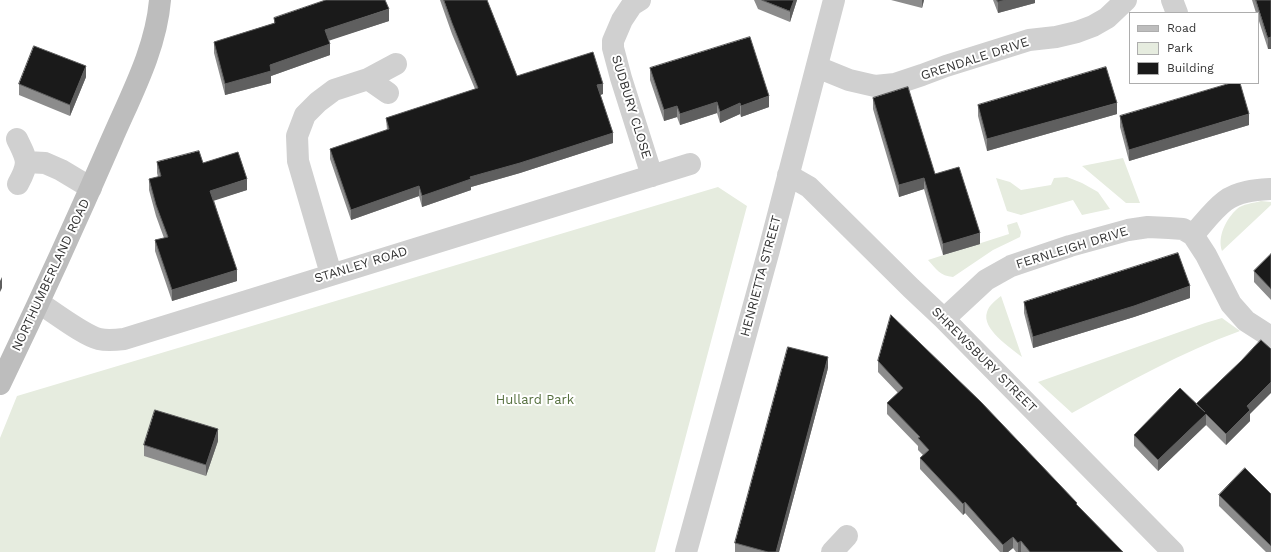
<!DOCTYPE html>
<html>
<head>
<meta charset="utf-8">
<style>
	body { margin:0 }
	#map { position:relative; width:1271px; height:552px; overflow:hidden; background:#fff; font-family:"Work Sans",sans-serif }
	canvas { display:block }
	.legend { position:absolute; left:1129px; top:12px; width:130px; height:72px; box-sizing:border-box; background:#fff; border:1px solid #adadad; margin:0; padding:5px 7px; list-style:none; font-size:12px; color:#333 }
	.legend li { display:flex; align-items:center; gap:8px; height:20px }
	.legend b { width:20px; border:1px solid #adadad }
</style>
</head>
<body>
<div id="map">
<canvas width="1271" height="552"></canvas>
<ul class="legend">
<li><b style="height:5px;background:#bdbdbd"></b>Road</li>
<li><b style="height:11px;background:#e6ecdf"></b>Park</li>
<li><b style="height:11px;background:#1a1a1a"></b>Building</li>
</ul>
</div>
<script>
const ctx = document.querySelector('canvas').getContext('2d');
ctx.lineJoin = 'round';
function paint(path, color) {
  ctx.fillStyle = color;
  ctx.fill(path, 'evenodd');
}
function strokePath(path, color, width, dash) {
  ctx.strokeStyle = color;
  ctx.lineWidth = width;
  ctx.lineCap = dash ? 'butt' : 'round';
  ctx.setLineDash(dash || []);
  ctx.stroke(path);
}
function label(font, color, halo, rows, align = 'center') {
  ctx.font = font + ' "Work Sans",sans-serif';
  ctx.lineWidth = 4;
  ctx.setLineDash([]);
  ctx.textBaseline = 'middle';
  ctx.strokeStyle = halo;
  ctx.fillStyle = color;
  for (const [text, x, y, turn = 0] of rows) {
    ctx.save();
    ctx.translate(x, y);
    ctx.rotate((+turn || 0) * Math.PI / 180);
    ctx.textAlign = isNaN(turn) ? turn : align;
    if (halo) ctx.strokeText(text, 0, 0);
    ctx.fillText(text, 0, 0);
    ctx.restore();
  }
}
paint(new Path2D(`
	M 1123,158 L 1140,203 L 1126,203 L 1082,166 Z
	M 1067,177 L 1082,183 L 1098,192 L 1110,209 L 1082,215 L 1073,200 L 1021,215 L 1007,211 L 996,178 L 1010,182 L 1021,190 L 1051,185 L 1054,178 Z
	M 718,187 L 747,206 L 655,552 L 0,552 L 0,438 L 17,396 Z
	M 1261,201 L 1271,202 L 1271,205 L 1222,251 C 1217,237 1226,219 1237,209 C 1242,204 1254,203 1261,201 Z
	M 1017,222 L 1021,232 L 1020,237 L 993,250 L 953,277 C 940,276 936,269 928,260 L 1009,234 L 1007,225 Z
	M 1001,296 L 1022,357 C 1011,348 981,329 987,312 C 989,305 996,300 1001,296 Z
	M 1222,318 L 1240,331 C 1182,352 1126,383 1072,413 L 1038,382 L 1205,323 Z`), '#e6ecdf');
strokePath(new Path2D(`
	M 640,0 L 632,5 L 622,20 L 613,41 L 613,48 L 621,78 L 652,176
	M 1172,0 L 1177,13
	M 817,67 L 849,80 L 875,86 L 895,84 L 922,75 L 946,66 L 1029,40 L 1056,37 L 1077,32 L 1093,26 L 1107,18 L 1126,0
	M 368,79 L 388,93
	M 17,139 C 27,160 30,162 18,184
	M 26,162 L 45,163 L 61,170 L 91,188
	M 788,175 L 809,187 L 911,288 L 944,319 L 1173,552
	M 1193,235 C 1203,224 1213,210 1225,201 C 1238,191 1256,190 1271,189
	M 331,274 L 298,161 L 297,136 L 305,115 L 318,102 L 334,90 L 368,79 L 396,64
	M 39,303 C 54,312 83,335 99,339 C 107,341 116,340 124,339 L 690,164
	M 944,319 L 986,280 L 1011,266 L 1070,246 L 1128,230 L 1148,227 L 1169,228 L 1183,229 L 1193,235 L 1206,255 L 1231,304 L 1246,321 L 1271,337
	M 686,552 L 769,250 L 834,0
	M 832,552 L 847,536`), '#d0d0d0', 22);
strokePath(new Path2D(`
	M 0,384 C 39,303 76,222 112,139 C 131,95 156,49 160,0`), '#bdbdbd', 22);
paint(new Path2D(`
	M 440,0 L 487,0 L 517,76 L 603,94 L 600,95 L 613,143 L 520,173 L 471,187 L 471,190 L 422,207 L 419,196 L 351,220 L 330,159 L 330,149 L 387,130 L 386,118 L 475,89 L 452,34 Z
	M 754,0 L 797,0 L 790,22 L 758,9 Z
	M 891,0 L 924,0 L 922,8 Z
	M 993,0 L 1035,0 L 1035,3 L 998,13 Z
	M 1252,0 L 1271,0 L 1268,49 L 1258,18 L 1258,13 L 1256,13 Z
	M 274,18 L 389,21 L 329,40 L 330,55 L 271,76 L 271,83 L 225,95 L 214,53 L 214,42 L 274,23 Z
	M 650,68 L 769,107 L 741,117 L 740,114 L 720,123 L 717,113 L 680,125 L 677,117 L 664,121 L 650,80 Z
	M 86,77 L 70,116 L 19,95 L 19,84 Z
	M 873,98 L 935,174 L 980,244 L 943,255 L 924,189 L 899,197 L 873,109 Z
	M 978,105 L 1117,114 L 987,151 L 978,116 Z
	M 1120,116 L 1249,125 L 1129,161 L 1120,127 Z
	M 157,162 L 203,163 L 247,190 L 214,200 L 237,281 L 172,301 L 155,251 L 155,240 L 164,238 L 156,216 L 149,190 L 149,179 L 158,177 L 157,173 Z
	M 1271,254 L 1271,300 L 1254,282 L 1254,271 Z
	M 1190,298 L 1134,317 L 1033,348 L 1024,313 L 1024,302 Z
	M 878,361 L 1077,505 L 1123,552 L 1016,552 L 1013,548 L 1008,552 L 1000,552 L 965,513 L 963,515 L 920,469 L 920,458 L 923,455 L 918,450 L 918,446 L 887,414 L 887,403 L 898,393 L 878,372 Z
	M 828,368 L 779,552 L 735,552 L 735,543 Z
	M 1196,404 L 1250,414 L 1250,421 L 1226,445 L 1206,425 L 1158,471 L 1134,446 L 1134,435 Z
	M 218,441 L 206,476 L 144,456 L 144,445 Z
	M 1271,494 L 1271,552 L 1266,552 L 1219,506 L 1219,495 Z`), '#8c8c8c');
paint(new Path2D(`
	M 794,0 L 797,0 L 790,22 L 790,11 Z
	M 922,0 L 924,0 L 922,8 Z
	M 1006,0 L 1035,0 L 1035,3 L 998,13 L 998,2 Z
	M 389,9 L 389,21 L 325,42 L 325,30 Z
	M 1271,37 L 1271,49 L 1268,49 L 1268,38 Z
	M 330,44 L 330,55 L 271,76 L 271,83 L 225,95 L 225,84 L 270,65 Z
	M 86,66 L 86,77 L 70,116 L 70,105 Z
	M 603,84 L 603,94 L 597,96 L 597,85 Z
	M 769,96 L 769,107 L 741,117 L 741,106 Z
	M 717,102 L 717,113 L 680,125 L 680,114 Z
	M 740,103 L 740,114 L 720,123 L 720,112 Z
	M 1117,103 L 1117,114 L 987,151 L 987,139 Z
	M 677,106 L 677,117 L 664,121 L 664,110 Z
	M 1249,114 L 1249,125 L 1129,161 L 1129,150 Z
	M 613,133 L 613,143 L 520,173 L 471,187 L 471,190 L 422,207 L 422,196 L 470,177 Z
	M 924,178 L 924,189 L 899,197 L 899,185 Z
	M 247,179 L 247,190 L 210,202 L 210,191 Z
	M 419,186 L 419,196 L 351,220 L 351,210 Z
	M 980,233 L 980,244 L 943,255 L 943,244 Z
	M 237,270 L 237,281 L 172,301 L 172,290 Z
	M 2,277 L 2,288 L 0,292 L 0,281 Z
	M 1190,286 L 1190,298 L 1134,317 L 1033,348 L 1033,337 Z
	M 828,357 L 828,368 L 779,552 L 776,552 Z
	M 1271,382 L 1271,393 L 1250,414 L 1250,421 L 1226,445 L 1226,434 L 1247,406 Z
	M 1206,414 L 1206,425 L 1158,471 L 1158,460 Z
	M 218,429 L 218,441 L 206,476 L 206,465 Z
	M 965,502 L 965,513 L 963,515 L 963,504 Z
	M 1013,537 L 1013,548 L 1008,552 L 1003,552 L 1003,545 Z
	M 1021,541 L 1021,552 L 1018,552 L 1018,543 Z`), '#5f5f5f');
const building = new Path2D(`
	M 326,0 L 385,0 L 389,9 L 325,30 L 330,44 L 270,65 L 271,71 L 225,84 L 214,42 L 275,23 L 274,18 Z
	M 444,0 L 487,0 L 517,76 L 593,52 L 603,84 L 597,85 L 613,133 L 520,163 L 470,177 L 471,179 L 422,196 L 419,186 L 351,210 L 330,149 L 389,129 L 386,118 L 478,88 L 452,23 Z
	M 762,0 L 794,0 L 790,11 Z
	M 997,0 L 1006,0 L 998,2 Z
	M 1256,0 L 1271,0 L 1271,37 L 1268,38 Z
	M 750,37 L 769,96 L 741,106 L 740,103 L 720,112 L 717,102 L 680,114 L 677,106 L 664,110 L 650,68 Z
	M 34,46 L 86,66 L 70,105 L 19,84 Z
	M 1106,67 L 1117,103 L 987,139 L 978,105 Z
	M 1231,83 L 1240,83 L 1249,114 L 1129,150 L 1120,116 Z
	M 908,87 L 935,174 L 959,167 L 980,233 L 943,244 L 924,178 L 899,185 L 873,98 Z
	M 199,151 L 203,163 L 238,152 L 247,179 L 210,191 L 237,270 L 172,290 L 155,240 L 168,237 L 156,205 L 149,179 L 161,176 L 157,162 Z
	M 1178,253 L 1190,286 L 1134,306 L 1033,337 L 1024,302 Z
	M 1271,254 L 1271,289 L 1254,271 Z
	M 891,315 L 981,402 L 1077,503 L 1076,504 L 1123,552 L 1030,552 L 1021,541 L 1018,543 L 1013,537 L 1003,545 L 965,502 L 963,504 L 920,458 L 929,450 L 918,438 L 920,437 L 887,403 L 903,388 L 878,361 Z
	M 1261,340 L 1271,349 L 1271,382 L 1247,406 L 1250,410 L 1226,434 L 1206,414 L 1158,460 L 1134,435 L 1180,388 L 1205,412 L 1196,404 L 1241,361 Z
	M 788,347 L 828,357 L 776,552 L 768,552 L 735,543 Z
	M 155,410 L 218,429 L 206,465 L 144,445 Z
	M 1245,468 L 1271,494 L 1271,546 L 1219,495 Z`);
paint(building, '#1a1a1a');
strokePath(building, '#5f5f5f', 1);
label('13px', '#333', '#fff', [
	["GRENDALE DRIVE",975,59,-18],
	["SUDBURY CLOSE",631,107,73],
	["FERNLEIGH DRIVE",1072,248,-17],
	["STANLEY ROAD",361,265,-17],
	["NORTHUMBERLAND ROAD",51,275,-65],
	["HENRIETTA STREET",761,276,-75],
	["SHREWSBURY STREET",984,360,45]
]);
label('13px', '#56703f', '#fff', [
	["Hullard Park",535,400]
]);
</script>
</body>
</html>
